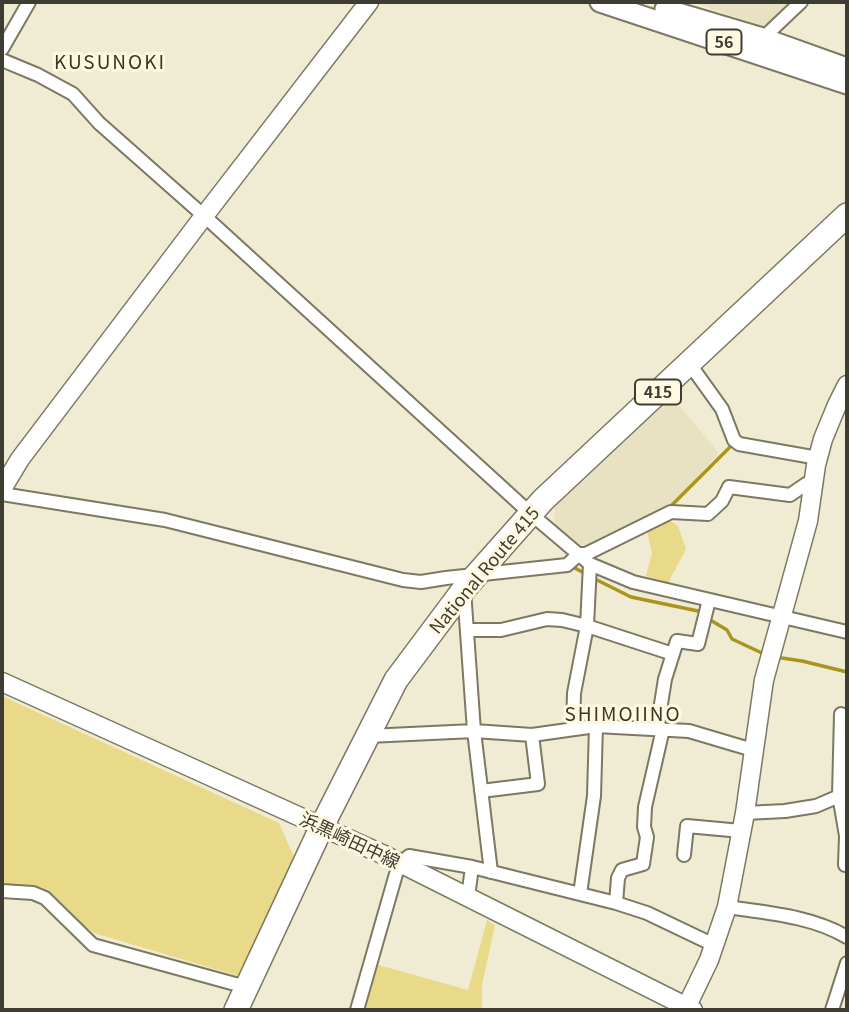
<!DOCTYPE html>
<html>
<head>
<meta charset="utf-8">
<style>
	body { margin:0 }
	#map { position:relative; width:849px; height:1012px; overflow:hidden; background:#f0ecd3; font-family:Georgia,serif }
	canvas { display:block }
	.frame { position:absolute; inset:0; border:4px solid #3e3d33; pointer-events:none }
</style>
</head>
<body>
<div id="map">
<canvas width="849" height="1012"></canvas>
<div class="frame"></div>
</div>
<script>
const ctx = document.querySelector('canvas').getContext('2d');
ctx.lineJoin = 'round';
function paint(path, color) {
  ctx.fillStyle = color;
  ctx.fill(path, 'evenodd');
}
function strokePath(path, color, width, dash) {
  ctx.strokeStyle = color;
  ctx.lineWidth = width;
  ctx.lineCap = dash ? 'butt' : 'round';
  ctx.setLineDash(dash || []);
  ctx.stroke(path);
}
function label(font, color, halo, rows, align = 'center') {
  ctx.font = font + ' Georgia,"Noto Sans JP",serif';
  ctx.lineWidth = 6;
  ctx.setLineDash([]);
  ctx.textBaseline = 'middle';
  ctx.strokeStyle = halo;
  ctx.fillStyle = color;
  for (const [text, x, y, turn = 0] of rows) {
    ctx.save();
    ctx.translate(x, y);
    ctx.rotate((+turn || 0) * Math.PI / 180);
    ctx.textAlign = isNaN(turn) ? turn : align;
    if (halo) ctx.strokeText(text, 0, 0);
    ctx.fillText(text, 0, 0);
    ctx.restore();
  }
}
paint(new Path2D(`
	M 692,2 L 794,2 L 766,27 Z
	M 671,396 L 719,453 L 671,506 L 585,548 L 555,524 L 554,504 L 607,452 Z`), '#e8e2c2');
paint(new Path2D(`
	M 665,517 L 678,526 L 686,549 L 668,583 L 646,576 L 652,553 L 646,527 Z
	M 2,696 L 279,823 L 294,857 L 238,976 L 94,933 L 82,924 L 52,894 L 42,887 L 2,884 Z
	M 487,920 L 495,925 L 482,985 L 482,1010 L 360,1010 L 375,964 L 468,990 Z`), '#e9da89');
strokePath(new Path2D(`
	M 669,508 L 732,445
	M 571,566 L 586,574
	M 593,578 L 631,597 L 698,611 L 701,613
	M 707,618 L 727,630 L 732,639 L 764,654
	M 775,657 L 802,661 L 847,672`), '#a9951e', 3.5);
const street = new Path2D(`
	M 763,38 L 801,2
	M 2,49 L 29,2
	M 2,60 L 38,75 L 73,94 L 99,123 L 212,223 L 531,514 L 590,564 L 633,582 L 847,632
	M 689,363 L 722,409 L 734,440 L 739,444 L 818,458
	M 2,494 L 165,520 L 403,580 L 421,582 L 446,578 L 567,565 L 579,554 L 586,554 L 671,512 L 708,514 L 722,501 L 729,487 L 790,495 L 806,484 L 814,483
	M 464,590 L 474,731 L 491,872
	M 468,630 L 501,630 L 547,619 L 562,620 L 587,626 L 673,654
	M 841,714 L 839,795 L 846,836 L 845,865 L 847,865
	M 573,728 L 574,693 L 587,626 L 590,564
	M 657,729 L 665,679 L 677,641 L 698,644 L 709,600
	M 368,736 L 474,731 L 532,735 L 596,726 L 689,731 L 753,750
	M 481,791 L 538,784 L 532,735
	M 745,813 L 785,811 L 816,806 L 844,794
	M 684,855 L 687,826 L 741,831
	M 2,891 L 33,893 L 45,898 L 93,945 L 246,987
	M 580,894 L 594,796 L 596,726
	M 468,897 L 472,867 L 616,903 L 647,913 L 714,945
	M 616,903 L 618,878 L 622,870 L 643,864 L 647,837 L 644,827 L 645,807 L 663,729
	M 727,907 C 768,913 811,916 847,937
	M 357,1010 L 396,874 L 401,863 L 409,856 L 472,867
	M 832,1010 L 847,963`);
const secondary = new Path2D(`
	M 2,489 L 20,459 L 204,216 L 369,2
	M 2,682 L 382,854 L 693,1010
	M 685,1010 L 709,960 L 727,907 L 745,813 L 764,680 L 808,521 L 816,465 L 823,439 L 837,405 L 847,385`);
const primary = new Path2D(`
	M 600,2 L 847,84
	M 665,9 L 763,38 L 847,68`);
const highway = new Path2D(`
	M 236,1010 L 322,826 L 396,680 L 464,589 L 543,500 L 847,215`);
strokePath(street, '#7c7862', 16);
strokePath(secondary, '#7c7862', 21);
strokePath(primary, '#7c7862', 23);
strokePath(highway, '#7c7862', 26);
strokePath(street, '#fff', 12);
strokePath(secondary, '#fff', 18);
strokePath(primary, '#fff', 19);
strokePath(highway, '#fff', 23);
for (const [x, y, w] of [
	[724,42,35],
	[658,392,46]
]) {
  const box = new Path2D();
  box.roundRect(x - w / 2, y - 12.5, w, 25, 5);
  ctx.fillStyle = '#fef9e0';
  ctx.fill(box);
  strokePath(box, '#3e3d33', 2);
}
label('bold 16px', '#3e3d33', null, [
	["56",724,42],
	["415",658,392]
]);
label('18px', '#3e3d33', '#fef9e0', [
	["National Route 415",484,570,-50],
	["浜黒崎田中線",350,840,25]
]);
ctx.letterSpacing = '2px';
label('19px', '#3a3622', '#fef9e0', [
	["KUSUNOKI",110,62],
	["SHIMOIINO",623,714]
]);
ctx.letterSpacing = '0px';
</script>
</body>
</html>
